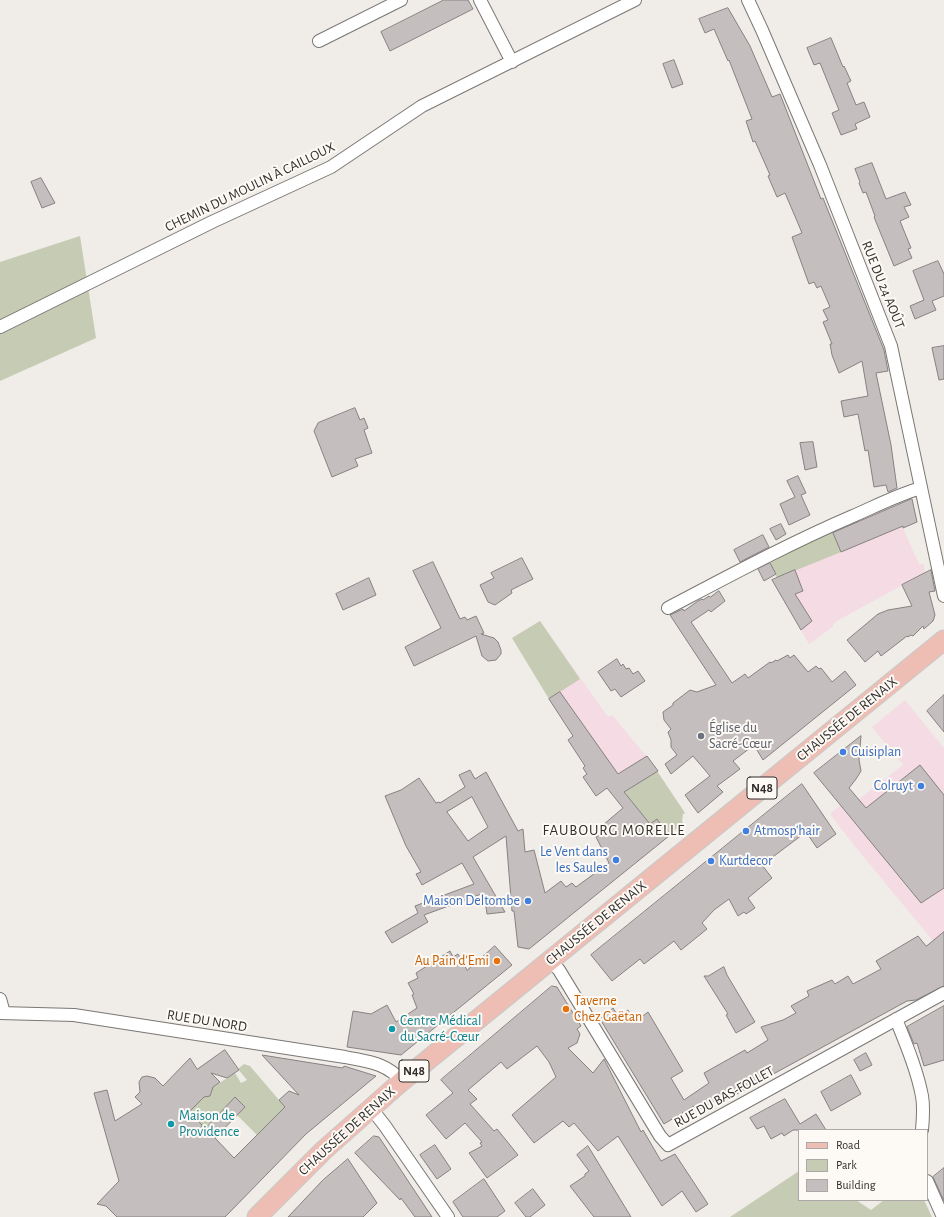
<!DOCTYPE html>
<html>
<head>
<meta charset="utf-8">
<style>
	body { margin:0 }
	#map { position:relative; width:944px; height:1217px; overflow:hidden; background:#f0ece8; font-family:"Alegreya Sans",sans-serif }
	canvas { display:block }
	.legend { position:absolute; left:798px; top:1129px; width:130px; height:72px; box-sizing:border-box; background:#fdf9f5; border:1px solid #aba8a5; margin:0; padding:5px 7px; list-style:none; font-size:12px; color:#302f2d }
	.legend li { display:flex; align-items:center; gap:8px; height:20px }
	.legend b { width:20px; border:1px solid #aba8a5 }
</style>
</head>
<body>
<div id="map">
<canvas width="944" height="1217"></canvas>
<ul class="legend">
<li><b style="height:5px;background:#eebeb4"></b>Road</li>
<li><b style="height:11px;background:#c6ccb3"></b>Park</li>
<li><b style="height:11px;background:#c4bebe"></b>Building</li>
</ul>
</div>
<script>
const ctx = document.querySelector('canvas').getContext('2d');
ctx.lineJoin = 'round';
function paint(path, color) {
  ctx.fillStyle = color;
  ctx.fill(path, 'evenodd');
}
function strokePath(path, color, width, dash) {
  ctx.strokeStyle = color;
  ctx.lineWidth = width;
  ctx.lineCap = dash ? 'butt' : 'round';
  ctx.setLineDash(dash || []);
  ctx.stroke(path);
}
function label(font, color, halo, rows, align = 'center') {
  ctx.font = font + ' "Alegreya Sans",sans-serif';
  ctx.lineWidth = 4;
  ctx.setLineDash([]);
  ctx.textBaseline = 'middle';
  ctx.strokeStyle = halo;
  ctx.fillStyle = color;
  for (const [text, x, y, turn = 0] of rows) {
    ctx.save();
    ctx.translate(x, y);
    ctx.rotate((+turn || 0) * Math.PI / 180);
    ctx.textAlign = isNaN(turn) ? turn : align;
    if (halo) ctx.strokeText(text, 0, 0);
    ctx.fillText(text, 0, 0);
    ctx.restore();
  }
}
paint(new Path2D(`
	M 905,700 L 944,748 L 944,954 L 853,844 L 830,814 L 854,794 L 859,799 L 903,765 L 872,727 Z`), '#f4dbe4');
paint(new Path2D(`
	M 893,506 L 919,564 L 924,564 L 925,573 L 851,613 L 837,621 L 833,625 L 834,626 L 809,644 L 779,591 L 776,574 L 770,563 L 772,559 L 833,531 Z
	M 540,621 L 608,717 L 612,715 L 646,756 L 647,756 L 685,813 L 683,814 L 682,821 L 683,823 L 655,847 L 607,788 L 596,796 L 583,777 L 587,774 L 583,768 L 585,766 L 568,740 L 573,736 L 512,638 Z`), '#f5dbe3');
paint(new Path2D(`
	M 80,236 L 96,338 L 0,381 L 0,262 Z
	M 833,531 L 841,552 L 777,578 L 770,563 L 772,559 Z
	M 540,621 L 580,679 L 549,699 L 512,638 Z
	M 657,771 L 685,813 L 683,814 L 682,821 L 683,823 L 668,836 L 657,819 L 650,824 L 624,792 Z
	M 244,1064 L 250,1066 L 285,1107 L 257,1135 L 237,1115 L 245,1107 L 235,1097 L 205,1128 L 189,1112 L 205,1096 L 209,1096 L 212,1092 L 210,1089 L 235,1073 L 241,1083 L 247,1080 L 238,1069 Z
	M 799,1171 L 799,1200 L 856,1200 L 871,1210 L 884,1200 L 924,1200 L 932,1217 L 730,1217 Z`), '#c6ccb3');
const building = new Path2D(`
	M 444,0 L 468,0 L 473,9 L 390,51 L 381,32 Z
	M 728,8 L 750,46 L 772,97 L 780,94 L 821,199 L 823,198 L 884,350 L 888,371 L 876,373 L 891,445 L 897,488 L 888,492 L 886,485 L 874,487 L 868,450 L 865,451 L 858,414 L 844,417 L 841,401 L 868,396 L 862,361 L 839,373 L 832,355 L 830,344 L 832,344 L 823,322 L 828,320 L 823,310 L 830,307 L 821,286 L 817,288 L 814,282 L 809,284 L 792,237 L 802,233 L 797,221 L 785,193 L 777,197 L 768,176 L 770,175 L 755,141 L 753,142 L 746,121 L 752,119 L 729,60 L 728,61 L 714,29 L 705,33 L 699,19 Z
	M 831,38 L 843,67 L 844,66 L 851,81 L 847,83 L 856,105 L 864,102 L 870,117 L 855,124 L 857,129 L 841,135 L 832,113 L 839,110 L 820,63 L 814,65 L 807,48 Z
	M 674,60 L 683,84 L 672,88 L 663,64 Z
	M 872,163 L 886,199 L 905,192 L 911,205 L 904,207 L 909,217 L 900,221 L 911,248 L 908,249 L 912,258 L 894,266 L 874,217 L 875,216 L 866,192 L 863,193 L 859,183 L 860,182 L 855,169 Z
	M 41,178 L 55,203 L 42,208 L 31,182 Z
	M 938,261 L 944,274 L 944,296 L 932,301 L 936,310 L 915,319 L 910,306 L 924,300 L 913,271 Z
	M 944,346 L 944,379 L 939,380 L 932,348 Z
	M 355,408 L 360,420 L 364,418 L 368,428 L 364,430 L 372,453 L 355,459 L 358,466 L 332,477 L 314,431 L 318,423 Z
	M 813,442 L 817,467 L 805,470 L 800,443 Z
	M 798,476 L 806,493 L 801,495 L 810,515 L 789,525 L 780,504 L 795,497 L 787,481 Z
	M 912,499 L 917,522 L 903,528 L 903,526 L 841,552 L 833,533 Z
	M 781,524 L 786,534 L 776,540 L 770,529 Z
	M 763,535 L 769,547 L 740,562 L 734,550 Z
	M 522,558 L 533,579 L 511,590 L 512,593 L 495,605 L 488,602 L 480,585 L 494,578 L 491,573 Z
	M 433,562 L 460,619 L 465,617 L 467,620 L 476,616 L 484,633 L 481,634 L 494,638 L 498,642 L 501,650 L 501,654 L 496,660 L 488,661 L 482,656 L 476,636 L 414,666 L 405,647 L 441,628 L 413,571 Z
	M 770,563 L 776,574 L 764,581 L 758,569 Z
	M 795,570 L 803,591 L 795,594 L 812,621 L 801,630 L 772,580 Z
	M 931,570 L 935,591 L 929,592 L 935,615 L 933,621 L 924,629 L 923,626 L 913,636 L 911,635 L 908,637 L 907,636 L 881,656 L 878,651 L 865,662 L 847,640 L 878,614 L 888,610 L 912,606 L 902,585 Z
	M 369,578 L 376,595 L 343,610 L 336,594 Z
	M 719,591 L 725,601 L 711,612 L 709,610 L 691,622 L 732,683 L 745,674 L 748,678 L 770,662 L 771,663 L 776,660 L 777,661 L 788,655 L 790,658 L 794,655 L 808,672 L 816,666 L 819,669 L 821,668 L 832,682 L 845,671 L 856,685 L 763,760 L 754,745 L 733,761 L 740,769 L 717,786 L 723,792 L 698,813 L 685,795 L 710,776 L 693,756 L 671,774 L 665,764 L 677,755 L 671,747 L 671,740 L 668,732 L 671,729 L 664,720 L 663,712 L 673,705 L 673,703 L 690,690 L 697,692 L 716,685 L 670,615 L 683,609 L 684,611 L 698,601 L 702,599 L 703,600 L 709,596 L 710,597 Z
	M 617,659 L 621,666 L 623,664 L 626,669 L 629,668 L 633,674 L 638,671 L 645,681 L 621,697 L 615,689 L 611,691 L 598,672 Z
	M 560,692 L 618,774 L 647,756 L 658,771 L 624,792 L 650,824 L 657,819 L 669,836 L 529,949 L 518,947 L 514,911 L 512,911 L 506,836 L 473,857 L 505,912 L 487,914 L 484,893 L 424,915 L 428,922 L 392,943 L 385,932 L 418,913 L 415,906 L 474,884 L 462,863 L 422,885 L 416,874 L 421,872 L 406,846 L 385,796 L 401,790 L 419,778 L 436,803 L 439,802 L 440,803 L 465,787 L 459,775 L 470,770 L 475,779 L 486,772 L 518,831 L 523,829 L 525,852 L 534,850 L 545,893 L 561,881 L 566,887 L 572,883 L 576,887 L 609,863 L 596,837 L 600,835 L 599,831 L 604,827 L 603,825 L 623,808 L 607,788 L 596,796 L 583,777 L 587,774 L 583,768 L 585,766 L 568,740 L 573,736 L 549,699 ZM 472,797 L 488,827 L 468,841 L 447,812 Z
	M 944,695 L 944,732 L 927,711 Z
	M 861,736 L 859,760 L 861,771 L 856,779 L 849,788 L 866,808 L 920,765 L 944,795 L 944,888 L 921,903 L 814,773 Z
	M 802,784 L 836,834 L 817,848 L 806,832 L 762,865 L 772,878 L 748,898 L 755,908 L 746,914 L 744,912 L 738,916 L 729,899 L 714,910 L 702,923 L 707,929 L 681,950 L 674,941 L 644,964 L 640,959 L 612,981 L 591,955 Z
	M 944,932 L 944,986 L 916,1000 L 907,1001 L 722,1102 L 719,1098 L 697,1111 L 694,1106 L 664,1124 L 600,1019 L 613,1008 L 618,1016 L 628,1010 L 635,1022 L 648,1012 L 683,1071 L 671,1078 L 684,1100 L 709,1083 L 704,1073 L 745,1050 L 747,1053 L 768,1040 L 761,1027 L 783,1020 L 796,1013 L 791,1006 L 809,996 L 807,991 L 832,980 L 835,984 L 848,976 L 853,984 L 881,969 L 876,961 L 918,936 L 926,946 Z
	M 495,946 L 512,965 L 401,1055 L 347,1047 L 353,1011 L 371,1014 L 387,1005 L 396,1022 L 417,1008 L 412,995 L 414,994 L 408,983 L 418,978 L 416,973 L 450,951 L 453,957 L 458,954 L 467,970 Z
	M 724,967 L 727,975 L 755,1022 L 736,1033 L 726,1015 L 728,1014 L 704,976 L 708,976 Z
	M 552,986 L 557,987 L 581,1026 L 577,1029 L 580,1034 L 577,1043 L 568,1048 L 593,1073 L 604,1059 L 641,1132 L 643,1130 L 661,1161 L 675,1154 L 708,1204 L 696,1212 L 682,1191 L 662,1206 L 618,1136 L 598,1151 L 574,1123 L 569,1127 L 563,1121 L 534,1143 L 512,1115 L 556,1077 L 549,1062 L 537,1046 L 507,1069 L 501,1062 L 468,1090 L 477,1099 L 470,1104 L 494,1131 L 497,1129 L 518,1155 L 487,1178 L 469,1153 L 482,1146 L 480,1143 L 482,1142 L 465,1123 L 446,1139 L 426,1115 L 453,1093 L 441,1080 Z
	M 944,1006 L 944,1060 L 924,1066 L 917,1043 L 914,1044 L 907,1027 Z
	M 225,1050 L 239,1070 L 227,1078 L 211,1073 L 220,1082 L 213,1087 L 210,1096 L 204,1097 L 189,1112 L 202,1125 L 199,1135 L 235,1097 L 245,1107 L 215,1138 L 234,1158 L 285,1107 L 279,1100 L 289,1091 L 299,1095 L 262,1055 L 343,1068 L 344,1066 L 376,1076 L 306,1134 L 225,1217 L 117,1217 L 106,1206 L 97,1204 L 119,1181 L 94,1093 L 107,1090 L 115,1121 L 142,1104 L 135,1097 L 140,1092 L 139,1082 L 142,1077 L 147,1076 L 155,1078 L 163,1086 L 190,1058 L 197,1069 Z
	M 866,1053 L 872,1065 L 860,1071 L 854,1060 Z
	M 851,1075 L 861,1094 L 831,1111 L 821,1092 Z
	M 785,1099 L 800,1124 L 816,1114 L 826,1130 L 793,1130 L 784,1136 L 782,1133 L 771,1139 L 764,1126 L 757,1129 L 750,1118 Z
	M 374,1136 L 379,1137 L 432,1217 L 415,1217 L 401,1198 L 400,1200 L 355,1153 Z
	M 435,1145 L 451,1169 L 437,1179 L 420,1155 Z
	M 588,1146 L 631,1217 L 594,1217 L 570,1186 L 585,1176 L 585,1174 L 589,1171 L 577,1155 Z
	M 348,1159 L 377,1203 L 363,1217 L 288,1217 L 323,1180 Z
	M 944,1168 L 944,1201 L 933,1177 Z
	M 484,1179 L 505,1211 L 497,1217 L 463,1217 L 453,1202 Z
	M 533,1189 L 545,1205 L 530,1217 L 526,1217 L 515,1203 Z`);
paint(building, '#c4bebe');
strokePath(building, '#878181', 1);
const street = new Path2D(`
	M 480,0 L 512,62
	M 748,0 L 762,30 L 820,165 L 891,346 L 944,596
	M 319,41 L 401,0
	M 0,327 L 212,222 L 331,167 L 422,106 L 635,0
	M 668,608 C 729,576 790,543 853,516 C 876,506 897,495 921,488
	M 550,960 L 559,970 L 660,1136 L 668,1145 L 944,993
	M 0,999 L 4,1013
	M 0,1013 L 74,1015 L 345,1057 C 368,1062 385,1062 402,1081
	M 896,1019 C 906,1044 917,1070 922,1096 C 924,1107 923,1119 922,1130
	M 371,1108 L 385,1126 L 448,1217
	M 927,1181 L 943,1217`);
const primary = new Path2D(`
	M 257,1217 L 324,1150 L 402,1081 L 944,640`);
strokePath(street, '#7b7774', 14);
strokePath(primary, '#c9c9c8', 21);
strokePath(street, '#fff', 12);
strokePath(primary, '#eebeb4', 19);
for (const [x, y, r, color] of [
	[701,736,4,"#6b7280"],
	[843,752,4,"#3f7fe0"],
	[921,786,4,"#3f7fe0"],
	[746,831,4,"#3f7fe0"],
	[616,860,4,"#3f7fe0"],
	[711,861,4,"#3f7fe0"],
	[528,901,4,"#3f7fe0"],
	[497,961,4,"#e8710a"],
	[566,1009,4,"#e8710a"],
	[392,1029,4,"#0f9aa8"],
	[171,1124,4,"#0f9aa8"]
]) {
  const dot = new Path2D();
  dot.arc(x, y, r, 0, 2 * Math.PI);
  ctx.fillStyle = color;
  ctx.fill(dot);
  strokePath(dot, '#fdf9f5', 1.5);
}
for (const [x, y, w] of [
	[762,788,30],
	[414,1071,30]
]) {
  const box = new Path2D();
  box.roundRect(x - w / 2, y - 11, w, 22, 3);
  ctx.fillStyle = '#fdf9f5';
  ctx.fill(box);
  strokePath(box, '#302f2d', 1);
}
label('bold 13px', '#302f2d', null, [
	["N48",762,788],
	["N48",414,1071]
]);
label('14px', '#302f2d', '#fdf9f5', [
	["CHEMIN DU MOULIN À CAILLOUX",250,187,-26],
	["RUE DU 24 AOÛT",883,285,68],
	["CHAUSSÉE DE RENAIX",847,719,-39],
	["CHAUSSÉE DE RENAIX",596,923,-39],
	["RUE DU NORD",207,1021,9],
	["RUE DU BAS-FOLLET",724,1097,-29],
	["CHAUSSÉE DE RENAIX",347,1131,-42]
]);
label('14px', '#5b616d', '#fdf9f5', [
	["Église du",709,728],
	["Sacré-Cœur",709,744]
], 'left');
label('14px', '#366cbe', '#fdf9f5', [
	["Cuisiplan",851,752],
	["Colruyt",913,786,"right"],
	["Atmosp'hair",754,831],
	["Le Vent dans",608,852,"right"],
	["les Saules",608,868,"right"],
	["Kurtdecor",719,861],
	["Maison Deltombe",520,901,"right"]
], 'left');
label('14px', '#c56008', '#fdf9f5', [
	["Au Pain d'Emi",489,961],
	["Taverne",574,1001,"left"],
	["Chez Gaëtan",574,1017,"left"]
], 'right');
label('14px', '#0d838f', '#fdf9f5', [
	["Centre Médical",400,1021],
	["du Sacré-Cœur",400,1037],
	["Maison de",179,1116],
	["Providence",179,1132]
], 'left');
ctx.letterSpacing = '1px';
label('15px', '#302f2d', '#fdf9f5', [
	["FAUBOURG MORELLE",614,830]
]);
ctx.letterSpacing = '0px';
</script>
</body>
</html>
